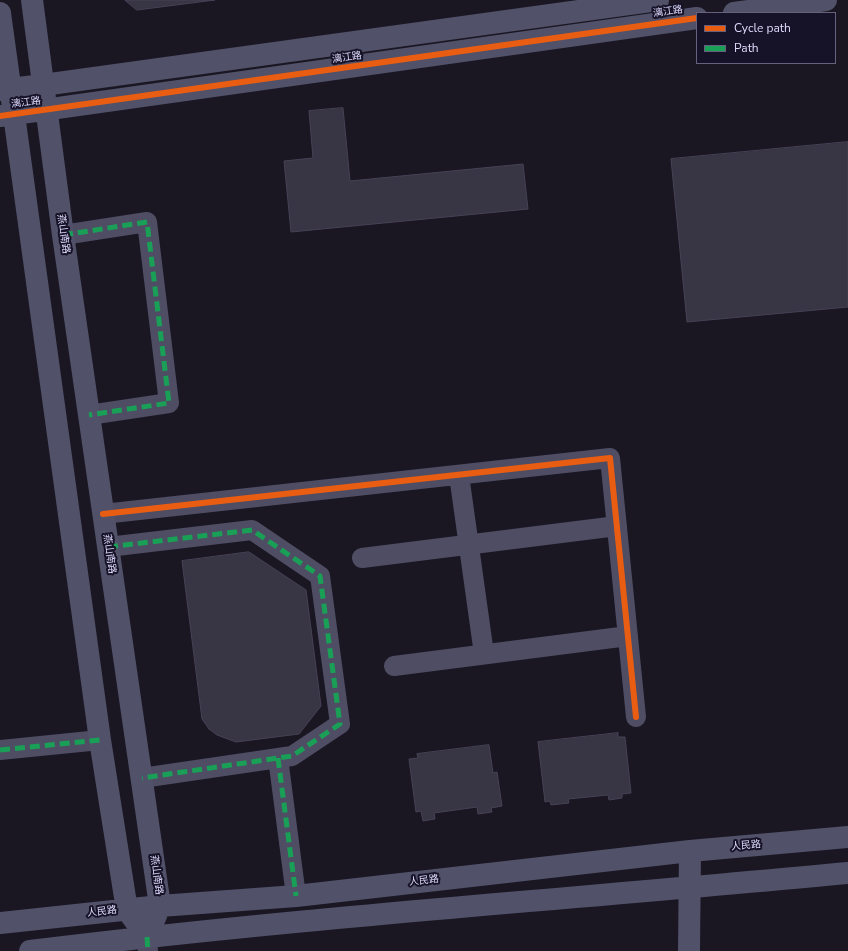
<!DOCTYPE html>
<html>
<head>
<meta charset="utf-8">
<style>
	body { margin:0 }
	#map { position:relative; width:848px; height:951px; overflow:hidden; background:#1a1723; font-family:"Nunito Sans",sans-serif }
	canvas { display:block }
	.legend { position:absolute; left:696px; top:12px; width:140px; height:52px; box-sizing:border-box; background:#161228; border:1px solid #66627d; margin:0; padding:5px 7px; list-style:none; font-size:12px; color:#dfdbfd }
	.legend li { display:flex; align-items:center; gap:8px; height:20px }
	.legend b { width:20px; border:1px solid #66627d }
</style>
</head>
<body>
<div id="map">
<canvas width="848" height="951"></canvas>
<ul class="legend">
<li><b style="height:5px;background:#e95d12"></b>Cycle path</li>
<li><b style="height:5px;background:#1a9f57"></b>Path</li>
</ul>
</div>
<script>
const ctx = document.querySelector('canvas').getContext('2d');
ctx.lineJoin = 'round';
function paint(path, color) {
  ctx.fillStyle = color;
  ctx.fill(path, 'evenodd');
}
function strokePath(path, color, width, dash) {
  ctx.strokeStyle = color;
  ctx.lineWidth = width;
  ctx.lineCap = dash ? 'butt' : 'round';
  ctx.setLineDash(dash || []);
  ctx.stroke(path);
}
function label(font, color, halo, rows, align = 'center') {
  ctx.font = font + ' "Nunito Sans","Noto Sans SC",sans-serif';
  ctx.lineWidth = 4;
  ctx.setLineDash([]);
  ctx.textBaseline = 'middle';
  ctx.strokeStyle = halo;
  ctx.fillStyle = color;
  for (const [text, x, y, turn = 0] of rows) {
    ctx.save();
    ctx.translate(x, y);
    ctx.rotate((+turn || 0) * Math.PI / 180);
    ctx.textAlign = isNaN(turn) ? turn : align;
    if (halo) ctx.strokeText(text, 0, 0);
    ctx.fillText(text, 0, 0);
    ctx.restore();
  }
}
const building = new Path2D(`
	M 125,0 L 215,0 L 137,10 Z
	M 343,108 L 350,181 L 523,164 L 528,209 L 291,232 L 284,161 L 313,158 L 309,111 Z
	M 848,142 L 848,307 L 687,322 L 671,159 Z
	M 249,552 L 306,590 L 321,706 L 299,734 L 236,742 L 217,735 L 209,729 L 202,719 L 182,561 Z
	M 618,733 L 618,737 L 625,737 L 631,793 L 622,794 L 622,798 L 609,800 L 608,795 L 568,799 L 569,803 L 551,805 L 550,801 L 545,802 L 538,742 Z
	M 489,745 L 493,773 L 497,772 L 502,806 L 491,808 L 492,812 L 478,814 L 477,807 L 434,813 L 435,819 L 423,821 L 421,811 L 416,812 L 409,759 L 418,758 L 417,754 Z`);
paint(building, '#383544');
strokePath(building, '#474256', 1);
strokePath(new Path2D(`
	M 63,235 L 147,222 L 169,403 L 89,415
	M 459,475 L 484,654
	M 103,514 L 610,458 L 636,717
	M 108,547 L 252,530 L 320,576 L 340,724 L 292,756 L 142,778
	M 362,558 L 617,526
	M 394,666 L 628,636
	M 0,750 L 100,740
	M 278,758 L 296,896
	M 147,937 L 148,951`), '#4e4d63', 20);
strokePath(new Path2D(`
	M 32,0 L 63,235 L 160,906 L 147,937
	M 0,13 L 100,740 L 127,910 L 147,937
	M 734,13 L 826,0
	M 0,90 L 43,85 L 658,0
	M 0,116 L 697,18
	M 0,923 L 160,906 L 296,896 L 690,851 L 848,837
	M 30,951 C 302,917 575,899 848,873
	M 689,951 L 690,851`), '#515169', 22);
strokePath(new Path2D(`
	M 63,235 L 147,222 L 169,403 L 89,415
	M 108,547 L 252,530 L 320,576 L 340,724 L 292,756 L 142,778
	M 0,750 L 100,740
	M 278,758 L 296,896
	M 147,937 L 148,951`), '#1a9f57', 5, [10, 5]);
strokePath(new Path2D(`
	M 0,116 L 697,18
	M 103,514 L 610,458 L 636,717`), '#e95d12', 6);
label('10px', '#dfdbfd', '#161228', [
	["漓江路",668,12,-8],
	["漓江路",347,58,-8],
	["漓江路",26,103,-7],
	["燕山南路",63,234,82],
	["燕山南路",109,554,82],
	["人民路",746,846,-5],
	["燕山南路",156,875,82],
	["人民路",424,881,-6],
	["人民路",102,912,-6]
]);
</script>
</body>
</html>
